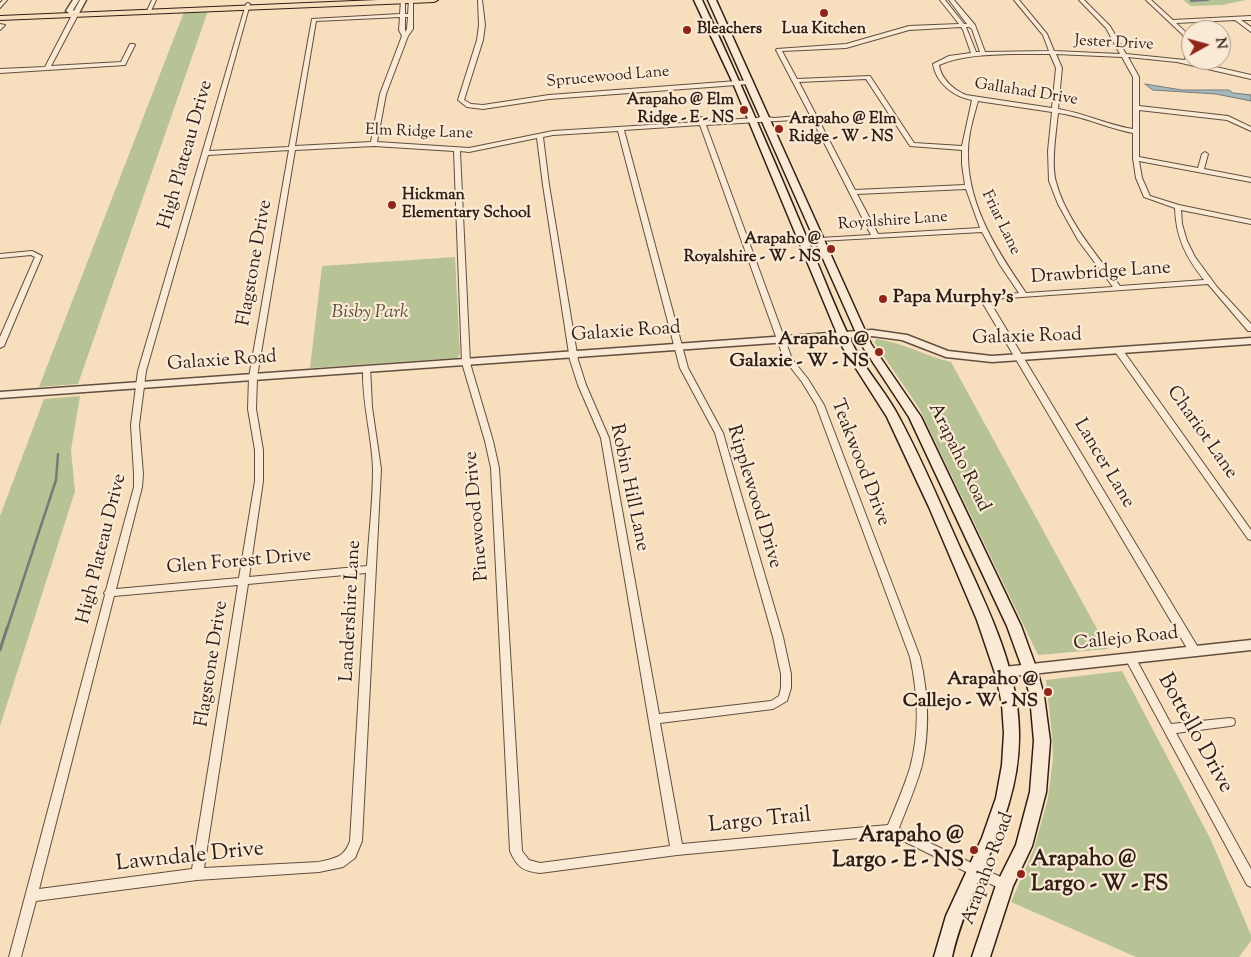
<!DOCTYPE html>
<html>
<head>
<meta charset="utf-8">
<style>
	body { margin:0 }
	#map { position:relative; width:1251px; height:957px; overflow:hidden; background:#f7dfbe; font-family:"Sorts Mill Goudy",serif }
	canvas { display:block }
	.north { position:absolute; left:1181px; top:20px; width:50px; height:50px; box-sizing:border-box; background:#faead5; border:1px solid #a99888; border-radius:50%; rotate:83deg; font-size:14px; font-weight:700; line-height:20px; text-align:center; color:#301e15 }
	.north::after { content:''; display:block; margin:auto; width:18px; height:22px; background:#8f2418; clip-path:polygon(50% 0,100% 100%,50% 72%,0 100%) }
</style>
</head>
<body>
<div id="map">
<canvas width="1251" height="957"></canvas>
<div class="north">N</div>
</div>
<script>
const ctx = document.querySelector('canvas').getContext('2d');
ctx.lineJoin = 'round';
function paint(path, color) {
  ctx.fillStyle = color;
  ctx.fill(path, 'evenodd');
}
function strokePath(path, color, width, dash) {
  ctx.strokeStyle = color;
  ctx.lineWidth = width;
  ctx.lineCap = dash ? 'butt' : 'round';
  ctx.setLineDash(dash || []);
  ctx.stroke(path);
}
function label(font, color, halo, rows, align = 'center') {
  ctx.font = font + ' "Sorts Mill Goudy",serif';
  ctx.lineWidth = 4.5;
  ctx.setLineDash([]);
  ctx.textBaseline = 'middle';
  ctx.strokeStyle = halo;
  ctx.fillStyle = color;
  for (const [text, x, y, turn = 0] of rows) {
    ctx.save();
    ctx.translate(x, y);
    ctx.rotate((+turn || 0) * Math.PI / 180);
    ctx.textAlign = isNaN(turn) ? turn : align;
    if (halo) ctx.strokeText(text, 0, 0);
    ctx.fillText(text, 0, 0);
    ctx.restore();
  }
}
paint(new Path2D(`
	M 1183,0 L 1246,0 L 1222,5 L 1191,6 Z
	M 208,11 L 78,384 L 39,387 L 184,12 Z
	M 455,257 L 460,354 L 457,358 L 310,368 L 322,266 Z
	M 877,339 C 905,343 925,356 951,362 L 1108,649 L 1038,655 L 919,408 L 874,342 Z
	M 80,396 L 71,450 L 75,491 L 0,726 L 0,516 L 44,399 Z
	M 1122,671 L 1211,840 L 1251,935 L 1251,941 L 1239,957 L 1136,957 L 1011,902 L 1034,849 L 1048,798 L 1053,758 L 1052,734 L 1046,680 Z`), '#b8c395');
const water = new Path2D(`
	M 1145,84 L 1182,90 L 1229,90 L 1233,93 L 1251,95 L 1251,101 L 1216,94 L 1153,90 Z`);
paint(water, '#a4b9be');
strokePath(water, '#767b7a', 1);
strokePath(new Path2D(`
	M 1191,1 L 1208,0`), '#767b7a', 2);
strokePath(new Path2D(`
	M 7,629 L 56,480 L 58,454`), '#767b7a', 2.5);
strokePath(new Path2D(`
	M 0,650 L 7,628`), '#767b7a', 3);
const minor = new Path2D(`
	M 3,0 L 7,0 L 0,8 L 0,3 Z
	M 152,0 L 156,0 L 150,13 L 146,13 Z
	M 401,0 L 405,0 L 405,14 L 408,14 L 409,0 L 413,0 L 413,29 L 408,36 L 386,94 L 377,142 L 469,148 L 553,131 L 699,122 L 698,119 L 701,117 L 703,118 L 705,121 L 758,118 L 761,116 L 774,118 L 810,115 L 776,50 L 777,49 L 846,44 L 909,26 L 959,24 L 940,0 L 945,0 L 964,24 L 967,24 L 949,0 L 954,0 L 975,25 L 985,52 L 1049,51 L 1043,35 L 1014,0 L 1019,0 L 1047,34 L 1054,51 L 1120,54 L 1106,28 L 1079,0 L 1084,0 L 1110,26 L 1126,54 L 1185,60 L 1187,42 L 1182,34 L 1146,0 L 1151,0 L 1173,20 L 1251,16 L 1251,20 L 1241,20 L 1251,27 L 1251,32 L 1235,20 L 1176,23 C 1192,37 1193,40 1190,61 L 1251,75 L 1251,79 L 1177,62 L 1128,57 L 1139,77 L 1139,106 L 1228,116 L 1251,127 L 1251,131 L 1227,120 L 1139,110 L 1139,157 L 1198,168 L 1202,154 L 1205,152 L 1208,154 L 1204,169 L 1251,178 L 1251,182 L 1139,161 L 1142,178 L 1150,196 L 1179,205 L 1251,220 L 1251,224 L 1181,210 L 1182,224 L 1187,241 L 1195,257 L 1217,287 L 1251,324 L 1251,331 L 1248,331 L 1208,284 L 993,299 L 990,300 L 990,302 L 1199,649 L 1200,652 L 1199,655 L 1195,656 L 1191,655 L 982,302 L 984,296 L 987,296 L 1019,293 L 1000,265 L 982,232 L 801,242 L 800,241 L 803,239 L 871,235 L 812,119 L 706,125 L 792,359 L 808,379 L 824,405 L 920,657 C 928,692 930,730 922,765 C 916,787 907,807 899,828 L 1009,881 L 1011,885 L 1009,889 L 1005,891 L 1001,889 L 891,835 L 677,855 L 540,873 C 523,871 517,867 510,851 L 491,468 L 485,441 L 462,363 L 454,151 L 374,146 L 295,150 L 257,377 L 256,409 L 263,450 L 263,481 L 249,577 L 367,566 C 369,534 373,501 373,469 C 372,435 362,404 363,369 L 364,367 L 370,367 L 372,407 L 381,469 L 362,841 L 355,858 L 343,867 L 319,872 L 197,880 L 36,901 L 21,957 L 9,957 L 105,595 L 104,593 L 106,590 L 134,487 L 134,474 L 131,425 L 138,371 L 246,4 L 248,3 L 250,4 L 209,151 L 289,147 L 312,19 L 400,14 ZM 400,17 L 399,30 L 402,36 L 380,94 L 371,142 L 295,146 L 316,21 ZM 405,17 L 408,17 L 407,29 L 405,32 ZM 961,27 L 963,30 L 971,53 L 949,56 L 933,64 C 936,83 954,97 972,100 L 962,146 L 914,143 L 870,76 L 797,79 L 782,51 L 846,48 L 909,30 ZM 966,27 L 969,27 L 972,29 L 980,52 L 976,52 ZM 1012,54 L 1050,54 L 1056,68 L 1052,108 L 966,95 C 954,90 941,79 939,65 C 962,55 987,55 1012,54 ZM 1056,54 L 1122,57 L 1133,77 L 1133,129 C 1107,125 1084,113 1058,109 L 1062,68 ZM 866,79 L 910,146 L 962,150 L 962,164 L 965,185 L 855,190 L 799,82 ZM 978,101 L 1052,112 L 1048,151 L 1049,181 L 1058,204 L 1078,240 L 1113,287 L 1026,293 C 998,252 969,208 968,157 C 967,138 973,119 978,101 ZM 1058,113 C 1083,116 1107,128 1133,133 L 1133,158 L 1136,178 L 1144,197 L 1175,208 C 1176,238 1186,257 1204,280 L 1120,286 C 1098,257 1065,218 1056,182 C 1051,164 1056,132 1058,113 ZM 700,125 L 784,359 L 802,382 L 816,405 L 910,657 C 918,693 920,732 910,768 C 904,787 896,806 888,825 L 682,844 L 660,723 L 773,709 L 787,701 L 791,688 L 791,674 L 783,637 L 723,433 L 688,368 L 624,130 ZM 618,131 L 680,368 L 715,433 L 773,637 L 781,674 L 781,688 L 779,696 L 771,701 L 659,714 L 609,438 L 586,385 L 578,360 L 549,185 L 543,137 L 553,135 ZM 537,138 L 543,185 L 570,360 L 578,385 L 601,438 L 670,846 L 540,863 L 529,860 L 522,851 L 499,468 L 493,441 L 470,363 L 460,151 L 469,152 ZM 289,150 L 249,377 L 248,409 L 255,450 L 255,481 L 239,578 L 116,589 L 142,487 L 143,474 L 139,425 L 146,371 L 208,155 ZM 966,189 L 980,228 L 878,234 L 857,194 ZM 366,573 L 350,841 C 344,858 335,858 319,862 L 204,868 L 248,584 ZM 238,585 L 192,869 L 39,889 L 114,596 Z
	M 478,0 L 482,0 L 485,25 L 483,40 L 464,100 L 471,104 L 483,105 L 549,95 L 750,80 L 753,82 L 750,84 L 549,99 L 483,109 L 467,107 L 458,100 L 477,40 L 479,25 Z
	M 75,13 L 78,15 L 51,66 L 121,62 L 130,44 L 134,44 L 135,45 L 125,65 L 0,73 L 0,69 L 45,67 L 72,15 Z
	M 0,24 L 5,25 L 0,30 Z
	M 32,251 L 42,256 L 4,346 L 0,348 L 0,337 L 35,257 L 31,255 L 0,258 L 0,254 Z
	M 1116,349 L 1122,349 L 1251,530 L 1251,540 L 1248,539 L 1116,353 L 1115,351 Z
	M 1130,654 L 1134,655 L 1171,724 L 1230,718 L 1234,719 L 1235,722 L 1234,725 L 1230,726 L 1176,733 L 1251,869 L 1251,887 L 1247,885 L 1125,658 L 1126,655 Z`);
const tertiary = new Path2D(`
	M 73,0 L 79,0 L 73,10 L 74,11 L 80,0 L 86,0 L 78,15 L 75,17 L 66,11 Z
	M 872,330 L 907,335 L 948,351 L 992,356 L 1251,338 L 1251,344 L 992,362 L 946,357 L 902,340 L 872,336 L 0,398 L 0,392 Z
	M 1251,640 L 1251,650 L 1004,677 L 999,676 L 997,672 L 999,668 L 1004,667 Z`);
const secondary = new Path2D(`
	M 694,0 L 702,0 C 738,77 772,155 805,234 C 822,272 836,312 855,349 C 866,370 883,389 895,410 C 917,449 935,492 953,532 C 981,596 1019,663 1019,734 C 1020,819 970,878 952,957 L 934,957 L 946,916 L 982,838 L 996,798 L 1002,765 L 1004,733 L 1002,704 L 996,676 L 977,620 L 929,507 L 887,417 L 843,348 L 733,83 Z
	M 708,0 L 716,0 L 871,344 L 921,417 L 1021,626 L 1037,670 L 1044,696 L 1050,741 L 1046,792 L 1032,846 L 1013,886 L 990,957 L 972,957 L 996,885 L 1016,845 L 1030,792 L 1034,741 L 1030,696 L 1023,670 L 1007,626 L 909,417 L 861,344 Z`);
const primary = new Path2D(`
	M 378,0 L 438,0 L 434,2 L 0,20 L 0,16 Z`);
strokePath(minor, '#624e3f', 2);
strokePath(tertiary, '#624e3f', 3);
strokePath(secondary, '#301e15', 3);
strokePath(primary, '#301e15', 2);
paint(minor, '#faead5');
paint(tertiary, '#faead5');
paint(secondary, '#faead5');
paint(primary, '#f7dfbe');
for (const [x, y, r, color] of [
	[824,13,5,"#8f2418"],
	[687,30,5,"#8f2418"],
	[744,110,5,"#8f2418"],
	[779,129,5,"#8f2418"],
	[392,205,5,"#8f2418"],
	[831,249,5,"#8f2418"],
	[883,299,5,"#8f2418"],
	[879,352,5,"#8f2418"],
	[1048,692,5,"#8f2418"],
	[974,850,5,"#8f2418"],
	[1021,874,5,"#8f2418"]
]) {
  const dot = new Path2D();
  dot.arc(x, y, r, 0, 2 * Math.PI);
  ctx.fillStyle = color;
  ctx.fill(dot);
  strokePath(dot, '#faead5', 2);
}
label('bold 16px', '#301e15', '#faead5', [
	["Bleachers",697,30],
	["Lua Kitchen",824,30,"center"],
	["Arapaho @ Elm",734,101,"right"],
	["Ridge - E - NS",734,119,"right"],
	["Arapaho @ Elm",789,120],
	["Ridge - W - NS",789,138],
	["Hickman",402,196],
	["Elementary School",402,214],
	["Arapaho @",821,240,"right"],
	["Royalshire - W - NS",821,258,"right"]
], 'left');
label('16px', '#301e15', '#faead5', [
	["Jester Drive",1114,44,3],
	["Sprucewood Lane",608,78,-5],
	["Gallahad Drive",1026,93,9],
	["Elm Ridge Lane",419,133,2],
	["Royalshire Lane",893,222,-4],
	["Friar Lane",1000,223,64]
]);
label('19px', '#301e15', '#faead5', [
	["High Plateau Drive",187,155,-74],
	["Flagstone Drive",256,263,-80],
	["Drawbridge Lane",1101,274,-4],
	["Galaxie Road",626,333,-4],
	["Galaxie Road",1027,338,-2],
	["Galaxie Road",222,362,-4],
	["Chariot Lane",1201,433,55],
	["Arapaho Road",958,458,64],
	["Teakwood Drive",859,463,69],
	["Lancer Lane",1103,464,59],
	["Robin Hill Lane",628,488,78],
	["Ripplewood Drive",753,497,73],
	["Pinewood Drive",478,516,-95],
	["High Plateau Drive",103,549,-76],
	["Glen Forest Drive",239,563,-5],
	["Landershire Lane",352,611,-87],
	["Callejo Road",1126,640,-6],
	["Flagstone Drive",213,664,-81],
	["Arapaho Road",989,869,-70]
]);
label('bold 19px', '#301e15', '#faead5', [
	["Papa Murphy's",893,299,"left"],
	["Arapaho @",869,341],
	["Galaxie - W - NS",869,363],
	["Arapaho @",1038,681],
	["Callejo - W - NS",1038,703]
], 'right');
label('italic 19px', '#59503b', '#faead5', [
	["Bisby Park",370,314]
]);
label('22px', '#301e15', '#faead5', [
	["Bottello Drive",1194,734,61],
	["Largo Trail",760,822,-6],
	["Lawndale Drive",190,858,-6]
]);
label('bold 22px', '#301e15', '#faead5', [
	["Arapaho @",964,837],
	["Largo - E - NS",964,862],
	["Arapaho @",1031,861,"left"],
	["Largo - W - FS",1031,886,"left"]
], 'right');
</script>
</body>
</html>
